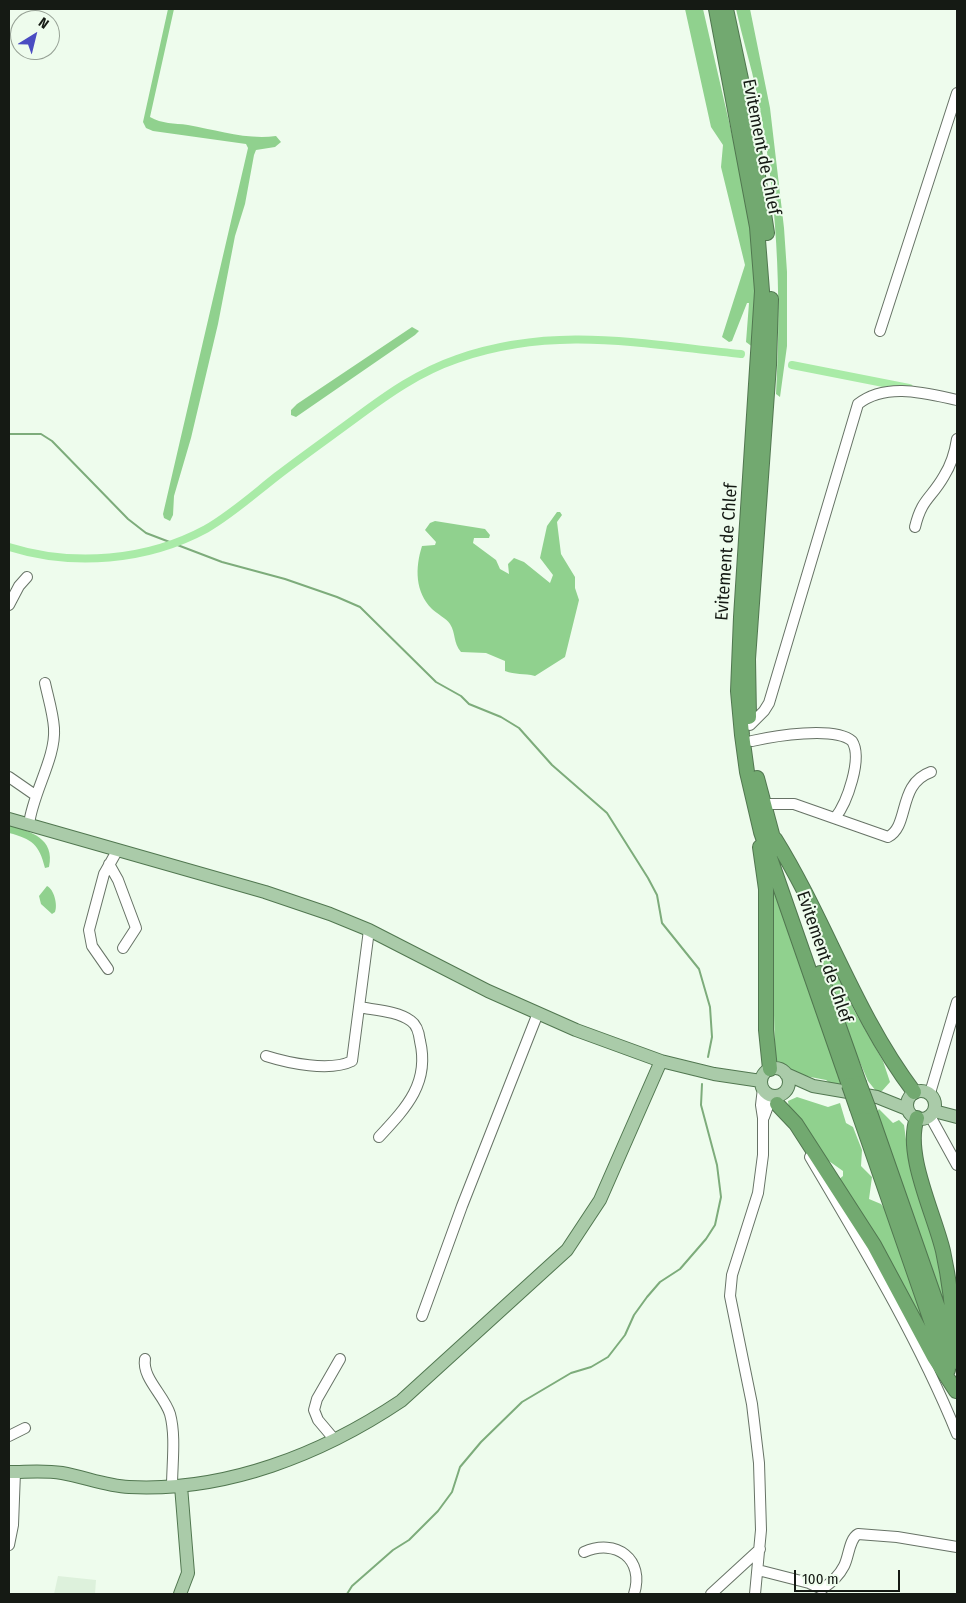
<!DOCTYPE html>
<html>
<head>
<meta charset="utf-8">
<style>
	body { margin:0 }
	#map { position:relative; width:966px; height:1603px; overflow:hidden; background:#eefced; font-family:"Fira Sans Condensed",sans-serif }
	canvas { display:block }
	.frame { position:absolute; inset:0; border:10px solid #151a14; pointer-events:none }
	.north { position:absolute; left:10px; top:10px; width:50px; height:50px; box-sizing:border-box; background:#eefced; border:1px solid #97a296; border-radius:50%; rotate:36deg; font-size:14px; font-weight:700; line-height:20px; text-align:center; color:#151a14 }
	.north::after { content:''; display:block; margin:auto; width:18px; height:22px; background:#4a4cc2; clip-path:polygon(50% 0,100% 100%,50% 72%,0 100%) }
	.scale { position:absolute; left:794px; top:1570px; width:106px; height:22px; box-sizing:border-box; border:2px solid #151a14; border-top:0; padding-left:6px; font-size:15px; line-height:18px; white-space:nowrap; color:#151a14; -webkit-text-stroke:4px #eefced; paint-order:stroke }
</style>
</head>
<body>
<div id="map">
<canvas width="966" height="1603"></canvas>
<div class="frame"></div>
<div class="north">N</div>
<div class="scale">100 m</div>
</div>
<script>
const ctx = document.querySelector('canvas').getContext('2d');
ctx.lineJoin = 'round';
function paint(path, color) {
  ctx.fillStyle = color;
  ctx.fill(path, 'evenodd');
}
function strokePath(path, color, width, dash) {
  ctx.strokeStyle = color;
  ctx.lineWidth = width;
  ctx.lineCap = dash ? 'butt' : 'round';
  ctx.setLineDash(dash || []);
  ctx.stroke(path);
}
function label(font, color, halo, rows, align = 'center') {
  ctx.font = font + ' "Fira Sans Condensed",sans-serif';
  ctx.lineWidth = 4;
  ctx.setLineDash([]);
  ctx.textBaseline = 'middle';
  ctx.strokeStyle = halo;
  ctx.fillStyle = color;
  for (const [text, x, y, turn = 0] of rows) {
    ctx.save();
    ctx.translate(x, y);
    ctx.rotate((+turn || 0) * Math.PI / 180);
    ctx.textAlign = isNaN(turn) ? turn : align;
    if (halo) ctx.strokeText(text, 0, 0);
    ctx.fillText(text, 0, 0);
    ctx.restore();
  }
}
paint(new Path2D(`
	M 58,1576 L 96,1580 L 95,1594 L 54,1594 Z`), '#ddf1dc');
paint(new Path2D(`
	M 168,9 L 174,9 L 150,117 C 162,124 174,123 188,125 C 217,130 246,140 276,136 L 281,142 L 275,147 L 256,150 L 254,155 L 245,204 L 235,236 L 218,324 L 191,438 L 174,496 L 173,515 L 170,521 L 164,518 L 163,514 L 248,148 L 246,144 L 153,131 L 146,128 L 143,122 Z
	M 685,9 L 703,9 L 750,213 L 756,298 L 754,348 L 746,342 L 749,303 L 747,303 L 732,341 L 729,342 L 722,337 L 745,265 L 721,167 L 723,145 L 711,127 Z
	M 736,9 L 750,9 L 770,108 L 784,228 L 787,272 L 787,346 L 780,397 L 776,394 C 782,293 777,193 757,94 C 751,65 742,37 736,9 Z
	M 412,327 L 419,331 L 415,335 L 296,417 L 291,415 L 291,410 L 297,404 Z
	M 557,512 L 560,512 L 562,515 L 557,522 L 561,554 L 575,577 L 575,588 L 579,600 L 565,657 L 535,676 C 524,673 515,675 505,671 L 505,661 L 486,653 L 461,652 C 453,643 456,633 450,624 C 446,618 437,614 432,609 C 415,592 415,568 422,546 L 435,545 L 436,542 L 425,530 L 430,523 L 435,521 L 485,529 L 490,535 L 489,538 L 474,538 L 473,543 L 496,560 L 500,569 L 509,574 L 508,564 L 514,558 L 524,562 L 550,583 L 553,575 L 540,558 L 547,526 Z
	M 9,825 C 31,832 55,838 49,867 L 45,868 C 39,844 32,839 9,833 Z
	M 771,883 L 842,1086 L 840,1091 L 826,1080 L 790,1073 L 775,1059 Z
	M 47,886 C 54,889 58,905 55,912 L 52,914 L 41,904 L 39,896 Z
	M 798,892 L 855,1012 L 883,1061 L 890,1082 L 882,1091 L 876,1091 L 868,1081 L 849,1037 Z
	M 797,1097 L 828,1107 L 840,1103 L 846,1123 L 853,1127 L 862,1150 L 861,1166 L 872,1177 L 869,1199 L 881,1204 L 884,1208 L 938,1361 L 838,1180 L 843,1176 L 843,1171 L 819,1154 L 789,1109 L 788,1101 Z
	M 879,1109 L 893,1123 L 899,1120 L 904,1125 L 909,1162 L 936,1245 L 948,1318 L 876,1113 Z`), '#90d18e');
strokePath(new Path2D(`
	M 9,434 L 41,434 L 52,441 L 128,519 L 146,533 L 222,562 L 285,579 L 337,597 L 360,607 L 436,682 L 461,696 L 469,704 L 501,717 L 519,728 L 552,765 L 607,813 L 648,878 L 657,895 L 662,923 L 699,969 L 710,1007 L 712,1037 L 708,1057
	M 347,1594 L 352,1586 L 393,1550 L 409,1540 L 438,1511 L 452,1492 L 460,1467 L 481,1442 L 522,1402 L 571,1373 L 591,1367 L 608,1357 L 625,1335 L 634,1315 L 647,1297 L 660,1282 L 680,1269 L 706,1239 L 715,1225 L 721,1197 L 717,1165 L 701,1105 L 702,1084`), '#7dac7b', 2);
strokePath(new Path2D(`
	M 792,365 L 909,388
	M 9,547 C 73,567 147,561 206,529 C 232,514 254,494 277,476 C 303,456 330,437 357,417 C 388,394 419,372 457,359 C 555,325 641,344 741,354`), '#a9eba7', 8);
const minor = new Path2D(`
	M 880,331 L 957,93
	M 915,527 C 922,498 931,499 944,476 C 951,465 955,452 957,439
	M 9,605 L 19,586 L 27,577
	M 750,725 L 764,711 L 769,703 L 858,404 C 886,382 925,393 957,400
	M 752,741 C 774,736 834,726 852,741 C 863,758 847,803 835,818
	M 9,777 L 35,795
	M 763,804 L 794,804 L 888,837 C 910,826 897,784 931,772
	M 29,824 C 33,792 56,758 54,728 C 53,713 48,697 45,683
	M 109,864 L 118,880 L 136,928 L 123,948
	M 108,969 L 92,946 L 89,930 L 104,874 L 117,851
	M 359,1007 C 374,1010 398,1011 411,1021 C 417,1025 419,1033 420,1041 C 430,1083 406,1108 379,1137
	M 266,1056 C 288,1063 330,1072 352,1061 L 369,930
	M 930,1093 L 957,1002
	M 930,1116 L 957,1165
	M 764,1117 L 772,1095
	M 810,1157 C 863,1247 917,1336 957,1434
	M 422,1316 L 462,1206 L 538,1013
	M 145,1359 C 142,1378 164,1395 170,1414 C 176,1436 172,1464 172,1487
	M 9,1436 L 25,1428
	M 334,1439 L 318,1420 L 314,1410 L 317,1399 L 340,1359
	M 9,1545 L 13,1525 L 15,1472
	M 584,1552 C 616,1538 645,1559 634,1594
	M 758,1570 L 809,1583 L 822,1589
	M 822,1589 C 831,1583 839,1576 844,1566 C 849,1557 849,1539 858,1534 L 897,1537 L 957,1547
	M 711,1594 L 760,1549
	M 755,1594 L 761,1530 L 759,1463 L 752,1404 L 730,1296 L 732,1275 L 758,1193 L 763,1155 L 763,1118 L 761,1105 L 763,1088`);
const major = new Path2D(`
	M 9,819 L 265,892 L 330,914 L 369,930 L 488,991 L 576,1030 L 661,1061 L 714,1074 L 761,1081
	M761 1082a14 14 0 1 1 28 0a14 14 0 1 1-28 0Z
	M 786,1074 L 813,1086 L 877,1097 L 907,1109
	M907 1105a14 14 0 1 1 28 0a14 14 0 1 1-28 0Z
	M 934,1111 L 957,1117
	M 9,1472 C 27,1472 44,1470 62,1473 C 85,1477 106,1486 129,1487 C 226,1492 322,1454 401,1401 L 567,1250 L 600,1200 L 661,1061
	M 180,1594 L 188,1573 L 181,1486`);
const highway = new Path2D(`
	M 716,9 L 757,227 L 762,291 L 741,617 L 738,691 L 742,735 L 747,772 L 761,832 L 849,1085
	M 726,9 L 748,112 L 767,233
	M 749,717 L 748,659 L 769,365 L 771,299
	M 757,778 L 776,849
	M 775,839 C 826,921 855,1014 914,1092
	M 760,847 L 766,889 L 766,1030 L 770,1069
	M 820,973 L 859,1083
	M 777,1104 L 796,1124 L 874,1245 L 934,1357 L 956,1391
	M 868,1107 L 957,1362
	M 857,1108 L 948,1370
	M 917,1118 C 904,1154 934,1213 943,1251 C 949,1279 953,1309 954,1338`);
strokePath(minor, '#677366', 12);
strokePath(major, '#517750', 14);
strokePath(highway, '#517750', 16);
strokePath(minor, '#fff', 10);
strokePath(major, '#aacba9', 12);
strokePath(highway, '#72a970', 14);
const highwayBridge = new Path2D(`
	M 859,1083 L 868,1107
	M 849,1085 L 857,1108`);
strokePath(highwayBridge, '#517750', 16, []);
strokePath(highwayBridge, '#72a970', 14);
label('18px', '#151a14', '#eefced', [
	["Evitement de Chlef",761,147,79],
	["Evitement de Chlef",727,552,-86],
	["Evitement de Chlef",824,957,71]
]);
</script>
</body>
</html>
